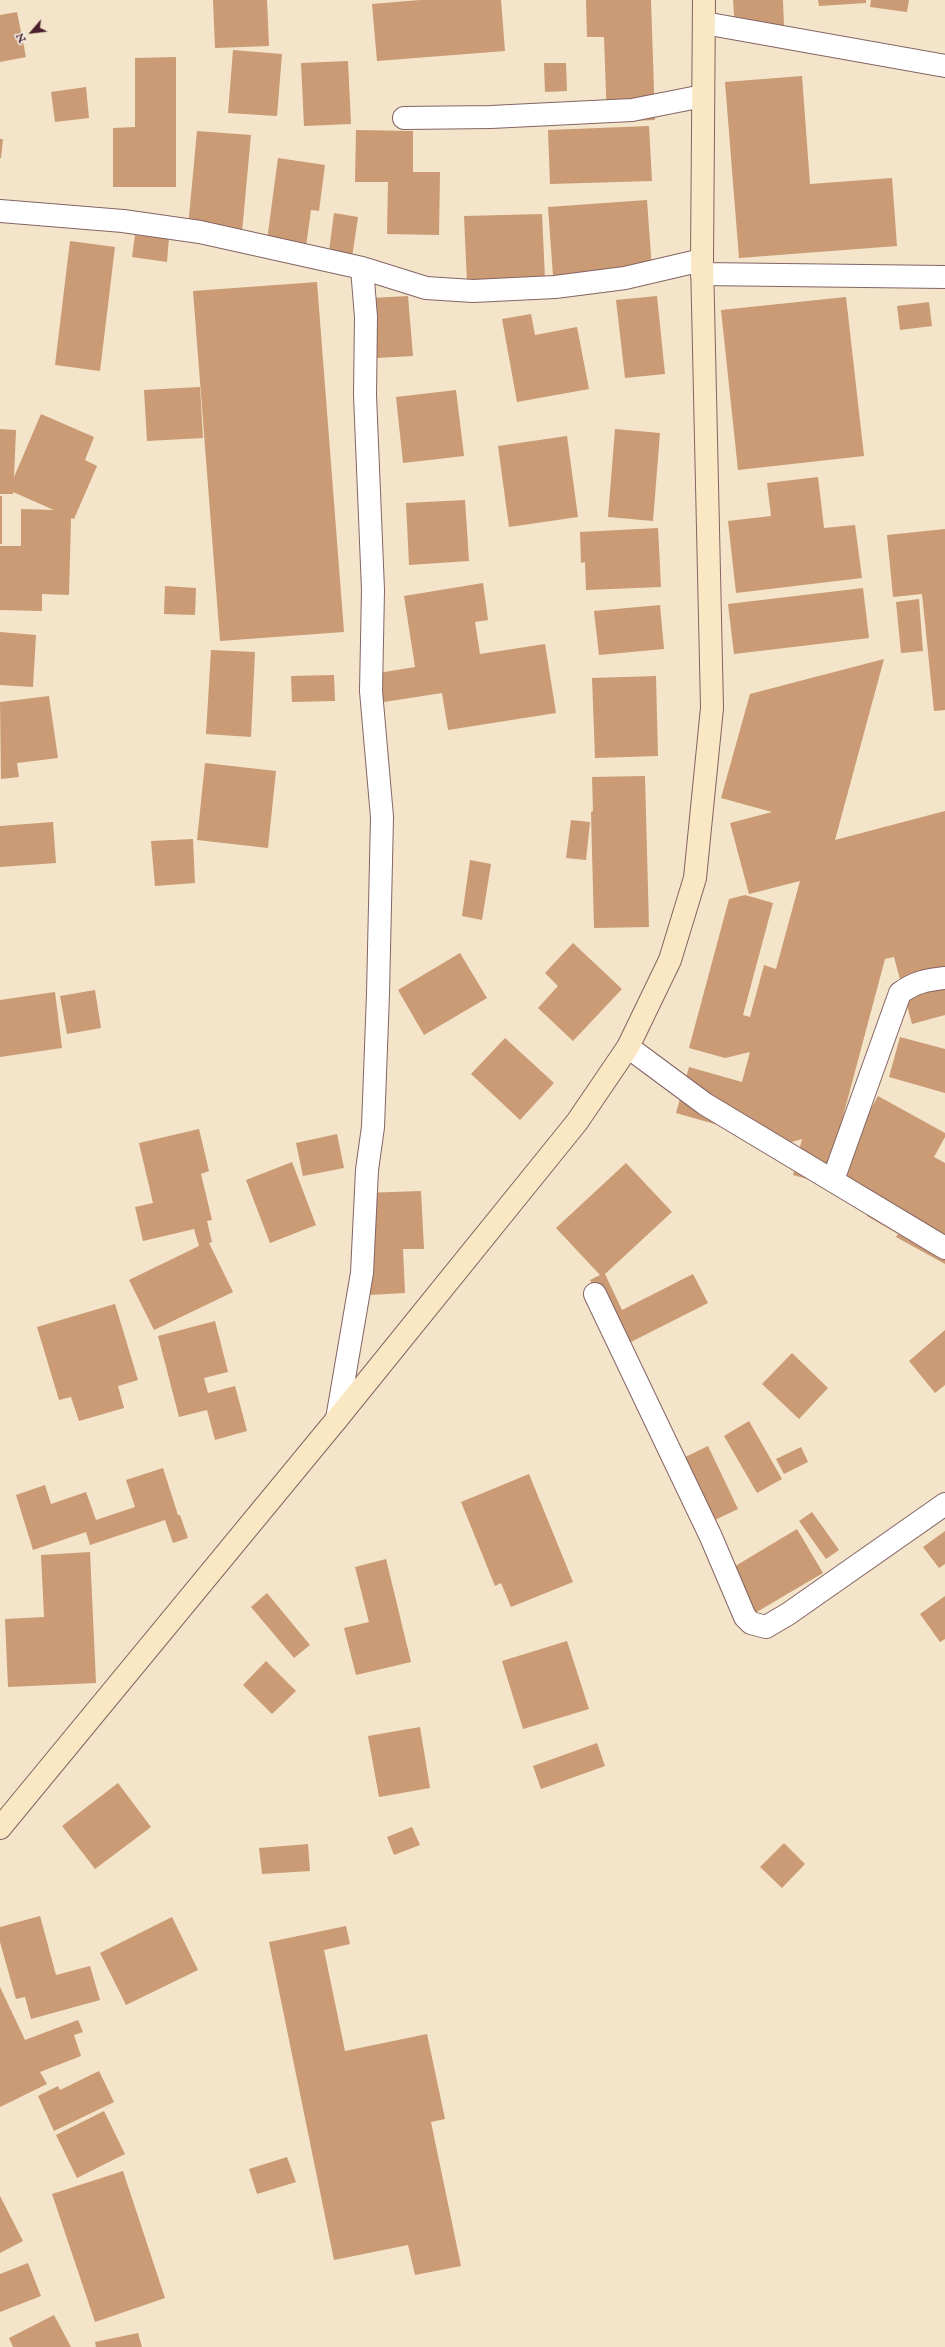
<!DOCTYPE html>
<html>
<head>
<meta charset="utf-8">
<style>
	body { margin:0 }
	#map { position:relative; width:945px; height:2347px; overflow:hidden; background:#f3e4ca; font-family:"IM FELL English",serif }
	canvas { display:block }
	.north { position:absolute; left:12px; top:12px; width:40px; height:40px; -webkit-text-stroke:3px #f7f3e8; paint-order:stroke; rotate:242deg; font-size:11px; font-weight:700; line-height:16px; text-align:center; color:#4a1f2b }
	.north::after { content:''; display:block; margin:auto; width:14px; height:18px; background:#4a1f2b; clip-path:polygon(50% 0,100% 100%,50% 72%,0 100%) }
</style>
</head>
<body>
<div id="map">
<canvas width="945" height="2347"></canvas>
<div class="north">N</div>
</div>
<script>
const ctx = document.querySelector('canvas').getContext('2d');
ctx.lineJoin = 'round';
function paint(path, color) {
  ctx.fillStyle = color;
  ctx.fill(path, 'evenodd');
}
function strokePath(path, color, width, dash) {
  ctx.strokeStyle = color;
  ctx.lineWidth = width;
  ctx.lineCap = dash ? 'butt' : 'round';
  ctx.setLineDash(dash || []);
  ctx.stroke(path);
}
paint(new Path2D(`
	M 213,0 L 267,0 L 269,46 L 215,48 Z
	M 420,0 L 501,0 L 505,51 L 377,61 L 372,4 Z
	M 586,0 L 651,0 L 655,120 L 607,122 L 604,37 L 587,37 Z
	M 733,0 L 783,0 L 784,26 L 735,29 Z
	M 818,0 L 866,0 L 866,3 L 819,6 Z
	M 871,0 L 909,0 L 907,12 L 870,7 Z
	M 17,12 L 26,57 L 0,62 L 0,15 Z
	M 233,50 L 282,54 L 277,116 L 228,113 Z
	M 176,57 L 176,187 L 113,187 L 113,128 L 135,127 L 135,58 Z
	M 348,61 L 351,124 L 304,126 L 301,63 Z
	M 544,63 L 566,63 L 567,91 L 545,92 Z
	M 802,76 L 810,184 L 892,178 L 897,246 L 739,258 L 725,82 Z
	M 86,87 L 89,118 L 55,122 L 51,92 Z
	M 649,126 L 652,181 L 550,184 L 548,130 Z
	M 356,130 L 413,131 L 413,172 L 440,172 L 439,235 L 387,234 L 388,182 L 355,182 Z
	M 197,131 L 251,135 L 242,232 L 188,227 Z
	M 0,139 L 3,139 L 1,158 L 0,158 Z
	M 278,158 L 325,165 L 319,211 L 311,210 L 304,261 L 265,255 Z
	M 647,200 L 653,283 L 554,290 L 548,207 Z
	M 334,213 L 358,217 L 350,271 L 327,267 Z
	M 542,214 L 545,279 L 467,282 L 464,216 Z
	M 135,235 L 169,238 L 167,262 L 132,257 Z
	M 70,241 L 115,247 L 100,371 L 55,365 Z
	M 317,282 L 344,632 L 220,641 L 193,291 Z
	M 408,296 L 413,356 L 358,359 L 354,299 Z
	M 657,296 L 665,374 L 625,378 L 616,300 Z
	M 846,297 L 864,456 L 738,470 L 721,310 Z
	M 929,302 L 932,326 L 900,330 L 897,306 Z
	M 531,314 L 535,335 L 577,327 L 589,389 L 517,402 L 502,319 Z
	M 200,387 L 203,438 L 147,441 L 144,390 Z
	M 456,390 L 464,456 L 403,463 L 396,397 Z
	M 41,414 L 94,437 L 85,460 L 97,466 L 74,519 L 71,518 L 69,595 L 42,594 L 42,611 L 0,610 L 0,546 L 21,546 L 21,509 L 54,510 L 13,492 L 13,494 L 0,494 L 0,429 L 16,430 L 14,477 Z
	M 615,429 L 660,433 L 653,521 L 608,517 Z
	M 567,436 L 578,517 L 509,527 L 498,446 Z
	M 818,477 L 824,528 L 855,525 L 862,578 L 736,593 L 728,521 L 771,516 L 767,483 Z
	M 0,496 L 2,496 L 2,544 L 0,544 Z
	M 465,500 L 469,561 L 409,565 L 406,503 Z
	M 658,528 L 661,587 L 586,590 L 585,562 L 581,563 L 580,532 Z
	M 945,529 L 945,710 L 934,711 L 922,594 L 893,597 L 887,535 Z
	M 483,583 L 488,620 L 475,622 L 480,654 L 545,644 L 556,713 L 448,730 L 442,693 L 371,704 L 366,675 L 415,667 L 404,596 Z
	M 165,586 L 196,588 L 195,615 L 164,614 Z
	M 863,588 L 869,638 L 734,654 L 728,604 Z
	M 919,599 L 923,651 L 901,653 L 896,602 Z
	M 660,605 L 664,649 L 599,655 L 594,611 Z
	M 0,632 L 36,635 L 33,687 L 0,685 Z
	M 211,650 L 255,652 L 251,737 L 206,734 Z
	M 884,659 L 835,840 L 945,811 L 945,1015 L 912,1024 L 894,957 L 885,959 L 825,1184 L 793,1175 L 802,1139 L 785,1144 L 676,1113 L 689,1067 L 742,1082 L 750,1052 L 725,1058 L 689,1048 L 729,899 L 745,895 L 773,903 L 743,1015 L 750,1017 L 764,965 L 776,969 L 800,881 L 749,894 L 730,823 L 772,812 L 721,798 L 750,694 Z
	M 334,675 L 335,701 L 292,702 L 291,676 Z
	M 656,676 L 658,756 L 595,758 L 592,678 Z
	M 49,696 L 58,758 L 17,763 L 19,777 L 1,779 L 0,702 Z
	M 205,763 L 276,771 L 268,848 L 197,840 Z
	M 645,776 L 649,927 L 594,928 L 591,812 L 593,811 L 592,777 Z
	M 571,820 L 590,822 L 586,860 L 566,858 Z
	M 53,822 L 56,863 L 0,867 L 0,826 Z
	M 193,839 L 195,883 L 155,886 L 151,841 Z
	M 470,860 L 491,864 L 482,920 L 462,916 Z
	M 573,943 L 622,989 L 573,1041 L 538,1008 L 558,986 L 545,973 Z
	M 460,953 L 487,998 L 424,1035 L 398,990 Z
	M 95,990 L 101,1028 L 67,1034 L 60,996 Z
	M 55,992 L 62,1048 L 0,1057 L 0,1000 Z
	M 900,1037 L 945,1049 L 945,1093 L 889,1077 Z
	M 505,1038 L 554,1083 L 520,1120 L 471,1074 Z
	M 878,1096 L 945,1133 L 945,1137 L 934,1157 L 945,1163 L 945,1264 L 896,1237 L 898,1234 L 867,1216 L 870,1210 L 829,1186 Z
	M 199,1129 L 209,1171 L 201,1174 L 212,1220 L 207,1221 L 212,1242 L 209,1243 L 233,1292 L 154,1330 L 129,1280 L 201,1245 L 199,1246 L 194,1229 L 143,1241 L 135,1207 L 153,1203 L 139,1143 Z
	M 337,1134 L 344,1168 L 303,1176 L 296,1143 Z
	M 292,1162 L 316,1225 L 270,1243 L 246,1180 Z
	M 626,1163 L 672,1212 L 605,1274 L 622,1310 L 693,1274 L 708,1303 L 623,1346 L 590,1280 L 600,1275 L 556,1228 Z
	M 421,1191 L 424,1249 L 403,1249 L 405,1293 L 369,1295 L 364,1193 Z
	M 115,1304 L 138,1380 L 118,1386 L 124,1408 L 79,1421 L 71,1397 L 59,1400 L 37,1327 Z
	M 215,1321 L 228,1372 L 204,1378 L 208,1393 L 235,1386 L 247,1431 L 215,1440 L 207,1410 L 179,1417 L 158,1336 Z
	M 945,1330 L 945,1385 L 935,1393 L 909,1361 Z
	M 792,1353 L 828,1388 L 799,1419 L 762,1384 Z
	M 749,1421 L 782,1479 L 757,1493 L 724,1436 Z
	M 708,1446 L 738,1509 L 700,1527 L 669,1465 Z
	M 801,1447 L 808,1462 L 784,1474 L 776,1459 Z
	M 163,1468 L 178,1515 L 180,1515 L 188,1538 L 173,1543 L 165,1520 L 90,1545 L 86,1532 L 33,1550 L 16,1495 L 45,1485 L 51,1504 L 86,1492 L 96,1520 L 135,1507 L 126,1480 Z
	M 529,1474 L 573,1582 L 511,1607 L 501,1583 L 495,1586 L 461,1502 Z
	M 812,1512 L 839,1550 L 826,1559 L 799,1521 Z
	M 797,1529 L 823,1573 L 743,1620 L 717,1577 Z
	M 945,1531 L 945,1564 L 939,1568 L 923,1547 Z
	M 90,1552 L 96,1683 L 8,1687 L 5,1619 L 44,1617 L 41,1555 Z
	M 386,1559 L 411,1662 L 356,1675 L 344,1628 L 369,1622 L 355,1567 Z
	M 267,1593 L 310,1645 L 294,1658 L 251,1607 Z
	M 945,1596 L 945,1639 L 940,1642 L 920,1614 Z
	M 567,1641 L 589,1709 L 523,1729 L 502,1661 Z
	M 266,1661 L 296,1691 L 272,1714 L 243,1685 Z
	M 420,1727 L 430,1788 L 379,1797 L 368,1736 Z
	M 597,1743 L 605,1766 L 541,1789 L 533,1766 Z
	M 118,1783 L 151,1827 L 95,1869 L 62,1826 Z
	M 412,1827 L 420,1845 L 394,1855 L 387,1837 Z
	M 784,1843 L 805,1864 L 782,1888 L 760,1867 Z
	M 308,1844 L 310,1871 L 262,1874 L 259,1848 Z
	M 40,1916 L 56,1975 L 90,1966 L 100,2000 L 31,2019 L 25,1997 L 16,1999 L 0,1942 L 0,1927 Z
	M 172,1917 L 198,1970 L 126,2005 L 100,1953 Z
	M 346,1926 L 350,1944 L 324,1950 L 345,2051 L 427,2034 L 445,2119 L 431,2122 L 461,2266 L 415,2275 L 408,2245 L 334,2260 L 269,1942 Z
	M 0,1987 L 25,2040 L 78,2020 L 83,2032 L 74,2035 L 81,2056 L 40,2072 L 47,2084 L 0,2107 Z
	M 99,2071 L 114,2102 L 54,2131 L 38,2096 L 58,2086 L 60,2090 Z
	M 104,2111 L 125,2154 L 77,2178 L 56,2135 Z
	M 287,2157 L 296,2182 L 257,2194 L 249,2169 Z
	M 123,2171 L 165,2298 L 95,2322 L 52,2194 Z
	M 0,2196 L 23,2241 L 0,2253 Z
	M 28,2263 L 41,2296 L 0,2312 L 0,2274 Z
	M 54,2315 L 71,2347 L 13,2347 L 9,2338 Z
	M 138,2333 L 142,2347 L 96,2347 L 95,2342 Z`), '#ca9b74');
const street = new Path2D(`
	M 704,23 L 945,66
	M 404,118 L 491,117 L 632,110 L 703,96
	M 0,211 L 123,221 L 200,232 L 362,268 L 426,288 L 473,291 L 555,287 L 625,278 L 702,260
	M 702,274 L 945,277
	M 628,1047 L 705,1104 L 945,1248
	M 833,1180 L 900,993 C 915,982 927,980 945,978
	M 595,1294 L 711,1537 L 745,1617 L 751,1623 L 766,1627 L 788,1614 L 945,1504
	M 337,1419 L 362,1273 L 367,1170 L 373,1127 L 378,994 L 382,817 L 371,691 L 373,590 L 365,395 L 366,317 L 362,268`);
const secondary = new Path2D(`
	M 0,1828 L 337,1419 L 577,1122 L 628,1047 L 670,960 L 695,878 L 712,708 L 702,260 L 704,0`);
strokePath(street, '#856463', 24);
strokePath(secondary, '#856463', 24);
strokePath(street, '#fff', 22);
strokePath(secondary, '#fae7c3', 22);
</script>
</body>
</html>
